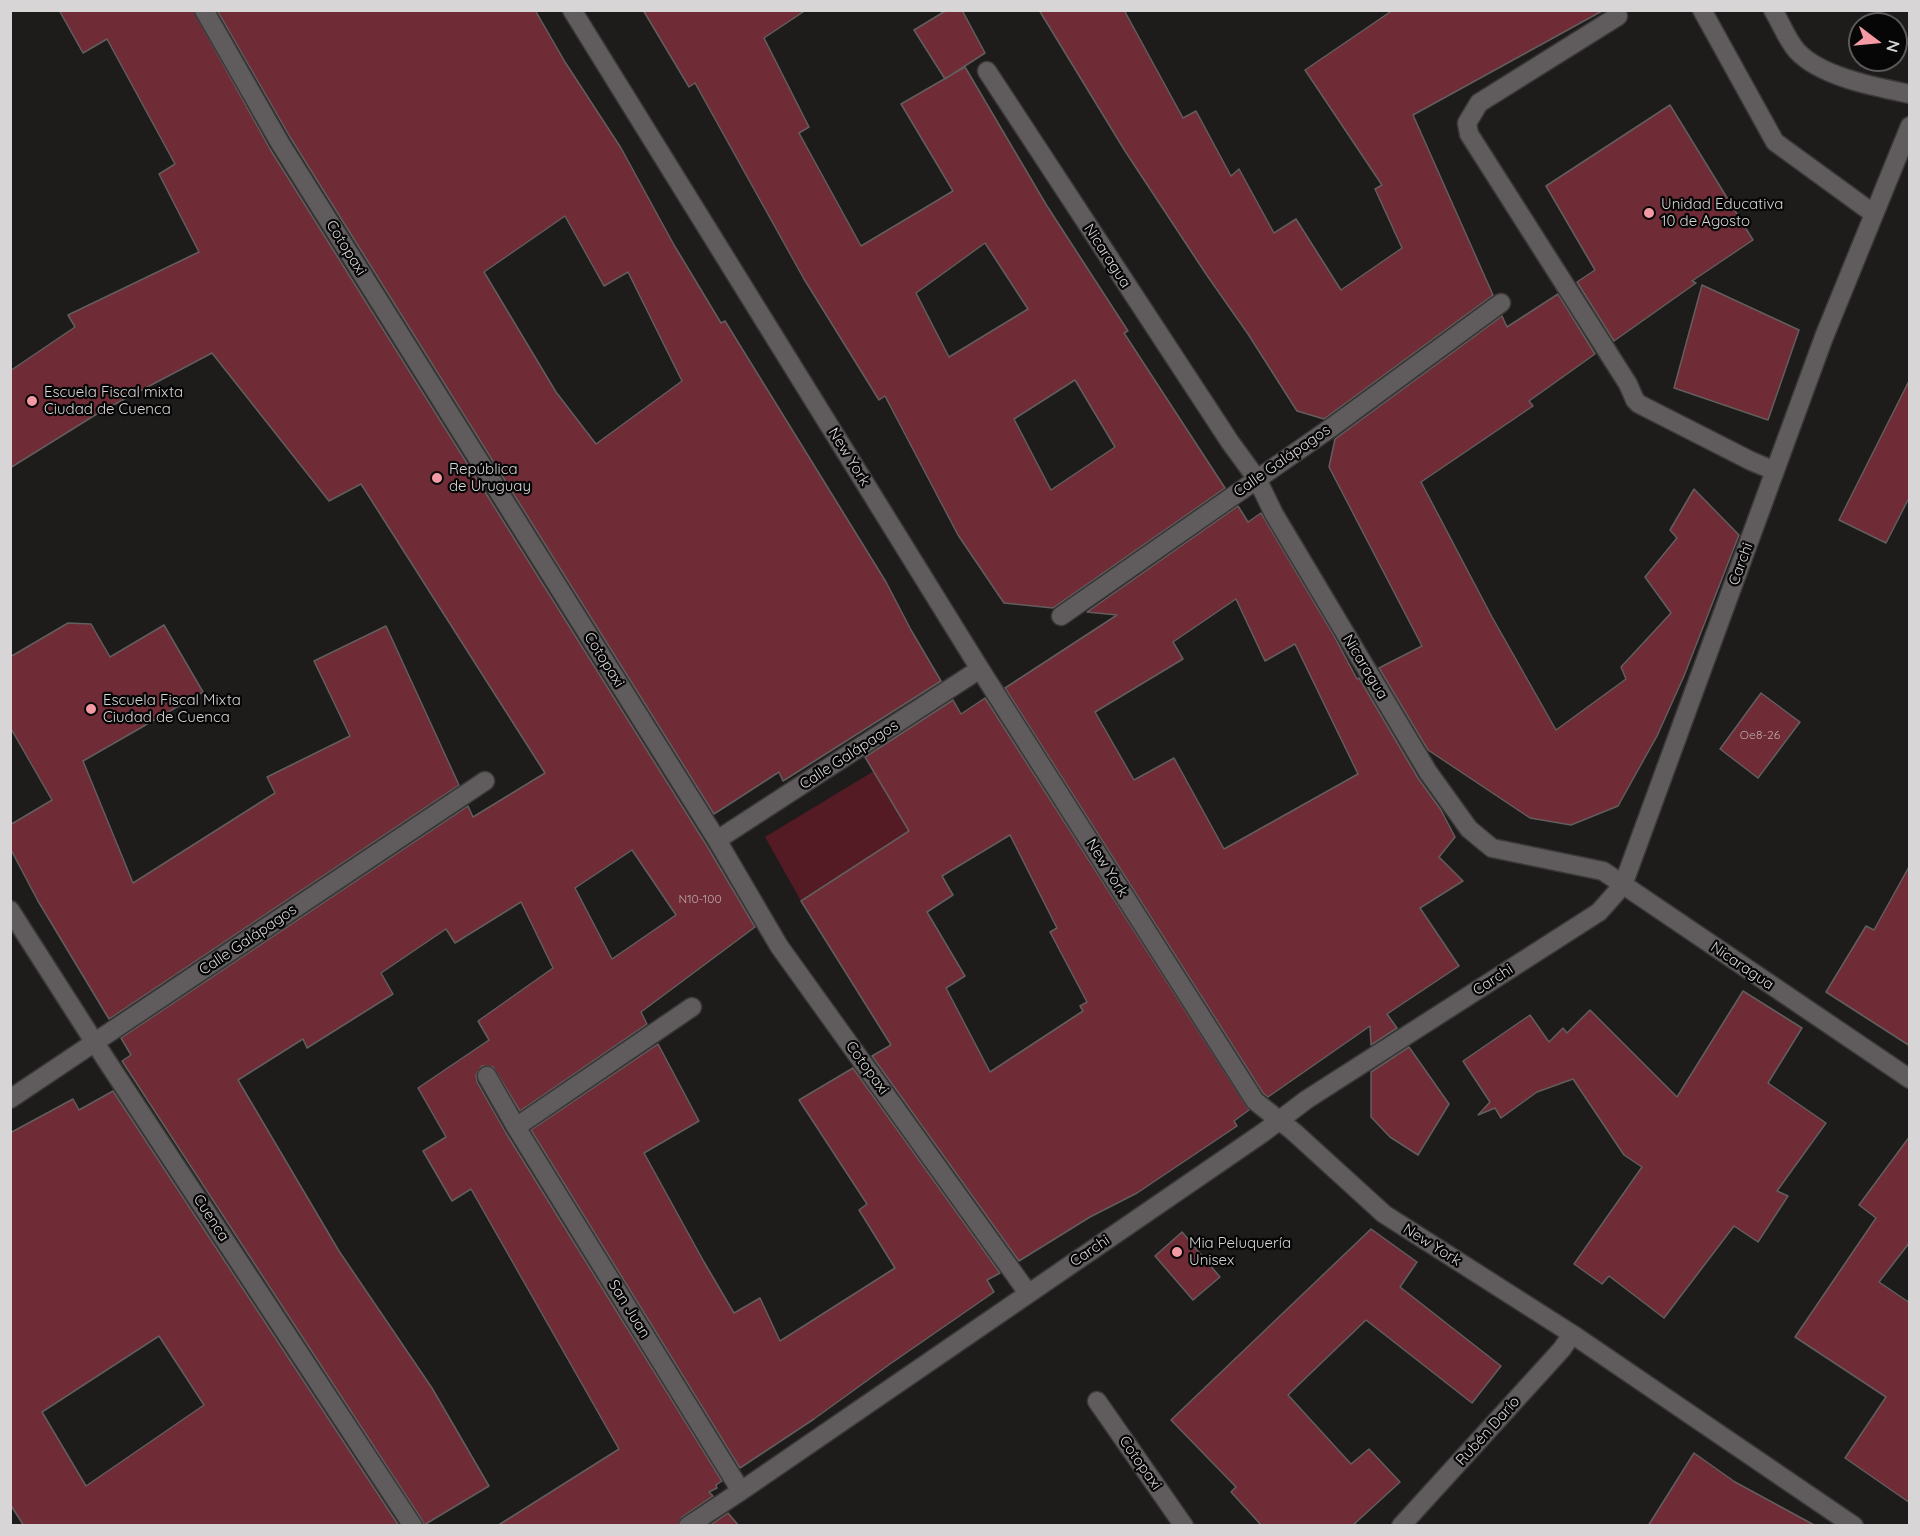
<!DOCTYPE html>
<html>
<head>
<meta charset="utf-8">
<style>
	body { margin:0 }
	#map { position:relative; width:1920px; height:1536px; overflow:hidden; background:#1e1b1b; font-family:Quicksand,sans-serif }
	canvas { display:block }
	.frame { position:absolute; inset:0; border:12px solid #d7d5d5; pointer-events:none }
	.north { position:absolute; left:1848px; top:12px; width:60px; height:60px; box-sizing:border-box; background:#070606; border:2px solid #5a5959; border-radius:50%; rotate:106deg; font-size:16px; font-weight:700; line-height:24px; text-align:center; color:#d7d5d5 }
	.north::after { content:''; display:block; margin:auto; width:21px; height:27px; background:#f49aa4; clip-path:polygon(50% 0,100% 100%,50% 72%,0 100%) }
</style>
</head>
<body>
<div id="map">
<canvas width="1920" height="1536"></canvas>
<div class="frame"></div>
<div class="north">N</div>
</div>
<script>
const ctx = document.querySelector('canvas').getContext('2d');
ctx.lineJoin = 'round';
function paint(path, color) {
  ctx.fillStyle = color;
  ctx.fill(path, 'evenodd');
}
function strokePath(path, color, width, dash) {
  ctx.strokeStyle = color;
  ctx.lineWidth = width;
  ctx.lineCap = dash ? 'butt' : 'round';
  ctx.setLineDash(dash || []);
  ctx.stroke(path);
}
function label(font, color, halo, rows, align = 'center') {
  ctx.font = font + ' Quicksand,sans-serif';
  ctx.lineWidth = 4.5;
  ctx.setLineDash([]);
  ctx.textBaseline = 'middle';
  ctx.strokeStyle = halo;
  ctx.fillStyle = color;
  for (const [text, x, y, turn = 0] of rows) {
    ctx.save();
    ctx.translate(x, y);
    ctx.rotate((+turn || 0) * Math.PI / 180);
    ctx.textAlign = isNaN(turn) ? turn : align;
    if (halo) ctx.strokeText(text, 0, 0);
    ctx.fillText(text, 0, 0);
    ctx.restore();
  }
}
paint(new Path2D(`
	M 874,771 L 896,810 L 915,828 L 801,901 L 765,837 Z`), '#541b25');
const building = new Path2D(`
	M 59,10 L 193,10 L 270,149 L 707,846 L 755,927 L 641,1012 L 647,1024 L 520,1111 L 493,1067 L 482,1066 L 476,1075 L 477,1082 L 506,1133 L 722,1481 L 716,1485 L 717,1488 L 709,1492 L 713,1496 L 682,1517 L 677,1526 L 497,1526 L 619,1449 L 471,1189 L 452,1201 L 423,1151 L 446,1137 L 418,1088 L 489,1040 L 478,1021 L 553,968 L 521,902 L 455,943 L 446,929 L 381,973 L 393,994 L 307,1048 L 303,1039 L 238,1080 L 339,1251 L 432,1388 L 489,1486 L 424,1525 L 422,1520 L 122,1061 L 131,1055 L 121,1038 L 468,806 L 473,817 L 545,773 L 361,484 L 329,501 L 212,353 L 100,412 L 10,468 L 10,371 L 75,327 L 68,315 L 199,252 L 159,174 L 175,164 L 107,39 L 83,53 ZM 632,850 L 676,915 L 612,959 L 575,888 Z
	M 217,10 L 535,10 L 565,62 L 621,148 L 674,245 L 721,323 L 725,321 L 886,582 L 911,630 L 941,681 L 783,781 L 779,772 L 714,814 L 290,137 ZM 565,216 L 604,286 L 628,272 L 682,381 L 596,444 L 556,392 L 484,272 Z
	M 643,10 L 806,10 L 764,38 L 809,127 L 799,133 L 861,246 L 953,191 L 901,104 L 965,67 L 1047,206 L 1128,331 L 1124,333 L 1225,488 L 1053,608 L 1004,603 L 958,535 L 885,396 L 879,400 L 804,279 L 695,83 L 689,87 ZM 985,243 L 1028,309 L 949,357 L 916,293 ZM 1075,380 L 1115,447 L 1051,490 L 1014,419 Z
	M 947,10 L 962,10 L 985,53 L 945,79 L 914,30 Z
	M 1039,10 L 1124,10 L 1183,118 L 1196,111 L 1231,176 L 1239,169 L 1274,233 L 1296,219 L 1341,290 L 1402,248 L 1375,189 L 1382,185 L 1305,70 L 1393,10 L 1604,10 L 1413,115 L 1493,295 L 1324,419 L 1297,411 L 1248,334 L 1206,274 L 1125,151 Z
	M 1670,105 L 1753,240 L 1692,281 L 1696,283 L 1614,341 L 1577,282 L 1595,270 L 1546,186 Z
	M 1702,285 L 1799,330 L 1768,420 L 1674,388 Z
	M 1558,294 L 1595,354 L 1529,401 L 1533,406 L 1421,482 L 1492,617 L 1556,730 L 1626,679 L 1621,667 L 1671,613 L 1645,577 L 1677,538 L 1670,530 L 1694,489 L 1739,535 L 1684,676 L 1657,736 L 1618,806 L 1571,825 L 1530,818 L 1428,750 L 1379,668 L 1422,646 L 1329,467 L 1335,439 L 1502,316 L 1507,327 Z
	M 1910,379 L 1910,496 L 1886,543 L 1839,520 Z
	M 1238,506 L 1248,522 L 1261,513 L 1333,634 L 1357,679 L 1359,678 L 1418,778 L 1441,810 L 1455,837 L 1439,857 L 1463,881 L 1420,908 L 1459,966 L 1387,1014 L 1397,1028 L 1371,1045 L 1370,1026 L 1268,1097 L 1263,1093 L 1005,688 L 1117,615 L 1087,612 ZM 1236,599 L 1265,661 L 1295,644 L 1358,774 L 1224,849 L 1174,758 L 1134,780 L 1095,712 L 1183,659 L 1173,642 Z
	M 68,623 L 91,624 L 110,657 L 164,625 L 203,692 L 83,761 L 133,883 L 275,793 L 267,777 L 350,736 L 314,661 L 386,626 L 459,785 L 109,1019 L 38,901 L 10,848 L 10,825 L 52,800 L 10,727 L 10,657 Z
	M 1761,693 L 1800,722 L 1758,778 L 1720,749 Z
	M 985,698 L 1249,1110 L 1234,1121 L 1237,1126 L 1137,1193 L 1090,1217 L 1019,1261 L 872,1056 L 891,1045 L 801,901 L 909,831 L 865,757 L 953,700 L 961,714 ZM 1010,835 L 1057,928 L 1050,932 L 1087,1002 L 1080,1006 L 1083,1011 L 990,1072 L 946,988 L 965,976 L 927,912 L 953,895 L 942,876 Z
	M 1910,865 L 1910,1046 L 1826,992 L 1866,926 L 1874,930 Z
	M 1743,991 L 1802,1028 L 1768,1083 L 1826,1123 L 1777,1191 L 1788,1196 L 1758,1242 L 1734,1226 L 1664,1318 L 1609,1276 L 1602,1284 L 1574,1264 L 1642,1167 L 1624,1155 L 1573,1079 L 1537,1092 L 1501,1118 L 1495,1108 L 1478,1115 L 1490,1102 L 1463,1061 L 1530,1015 L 1549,1042 L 1563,1028 L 1567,1033 L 1590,1010 L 1677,1097 Z
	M 658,1044 L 699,1121 L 644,1153 L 704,1262 L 734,1313 L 760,1298 L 780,1341 L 895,1268 L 859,1210 L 867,1204 L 799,1100 L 853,1068 L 1000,1273 L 987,1280 L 994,1292 L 890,1364 L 814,1419 L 740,1468 L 531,1130 Z
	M 1409,1047 L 1449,1104 L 1418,1155 L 1390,1137 L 1371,1117 L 1371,1072 Z
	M 113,1091 L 399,1526 L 24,1526 L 10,1504 L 10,1133 L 73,1099 L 79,1110 ZM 159,1336 L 204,1405 L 86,1486 L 42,1412 Z
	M 1910,1136 L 1910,1242 L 1879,1282 L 1910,1303 L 1910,1503 L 1845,1458 L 1886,1397 L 1795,1337 L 1876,1218 L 1859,1205 Z
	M 1371,1229 L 1417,1262 L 1400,1287 L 1501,1366 L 1472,1403 L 1366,1320 L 1288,1395 L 1351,1464 L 1369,1449 L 1400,1482 L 1352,1526 L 1262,1526 L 1231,1492 L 1236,1487 L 1171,1420 Z
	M 1182,1232 L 1220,1277 L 1193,1300 L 1155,1256 Z
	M 1694,1453 L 1735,1482 L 1816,1526 L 1648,1526 Z
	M 728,1513 L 739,1526 L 709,1526 Z`);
paint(building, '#6f2c36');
strokePath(building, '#625e5e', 1.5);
const minor = new Path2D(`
	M 204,10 L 280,143 L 717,840 L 779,946 L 1028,1293
	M 572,10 L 980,669 L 1255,1101 L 1294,1132 L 1384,1214 L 1572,1334 L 1854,1526
	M 1702,10 L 1775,142 L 1874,214
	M 1773,10 C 1781,23 1787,40 1797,51 C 1821,77 1876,87 1910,94
	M 1618,16 L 1479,103 L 1467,123 L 1469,134 L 1628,384 L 1635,400 L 1639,404 L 1751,461 L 1775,471
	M 987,71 L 1230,442 L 1257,479 L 1274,514 L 1428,772 L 1469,829 L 1492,848 L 1603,871 L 1910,1079
	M 1061,616 L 1332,427 L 1501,303
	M 717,840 L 980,669
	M 10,910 L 95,1043 L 413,1526
	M 487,1076 L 516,1127 L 741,1491
	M 10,1099 L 485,781
	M 516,1127 L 692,1007
	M 1097,1401 L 1184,1526
	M 688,1526 L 741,1491 L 1264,1132 L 1306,1100 L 1599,912 L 1623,885 L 1824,337 L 1910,126
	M 1401,1526 L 1562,1349 L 1572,1334`);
strokePath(minor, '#3a3838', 21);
strokePath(minor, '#605c5d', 18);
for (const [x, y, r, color] of [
	[1649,213,6,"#f49aa4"],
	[32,401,6,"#f49aa4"],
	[437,478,6,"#f49aa4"],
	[91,709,6,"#f49aa4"],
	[1177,1252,6,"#f49aa4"]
]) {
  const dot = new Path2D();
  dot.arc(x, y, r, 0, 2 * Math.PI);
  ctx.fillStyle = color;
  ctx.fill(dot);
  strokePath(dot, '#070606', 2);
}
label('12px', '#bdabad', null, [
	["Oe8-26",1760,735],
	["N10-100",700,899]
]);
label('15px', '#d7d5d5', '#070606', [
	["Unidad Educativa",1661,204],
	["10 de Agosto",1661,221],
	["Escuela Fiscal mixta",44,392],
	["Ciudad de Cuenca",44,409],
	["República",449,469],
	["de Uruguay",449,486],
	["Escuela Fiscal Mixta",103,700],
	["Ciudad de Cuenca",103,717],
	["Mia Peluquería",1189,1243],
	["Unisex",1189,1260]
], 'left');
label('15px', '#d7d5d5', '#070606', [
	["Cotopaxi",346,248,58],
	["Nicaragua",1107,256,57],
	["New York",849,457,58],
	["Calle Galápagos",1282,461,-35],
	["Carchi",1741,564,-70],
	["Cotopaxi",604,660,58],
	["Nicaragua",1365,667,59],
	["Calle Galápagos",849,755,-33],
	["New York",1107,868,58],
	["Calle Galápagos",248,940,-34],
	["Nicaragua",1742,966,34],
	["Carchi",1493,980,-33],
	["Cotopaxi",867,1068,54],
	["Cuenca",211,1218,57],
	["New York",1432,1245,32],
	["Carchi",1090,1251,-34],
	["San Juan",629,1309,58],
	["Rubén Darío",1488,1431,-48],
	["Cotopaxi",1140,1463,55]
]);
</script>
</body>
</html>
